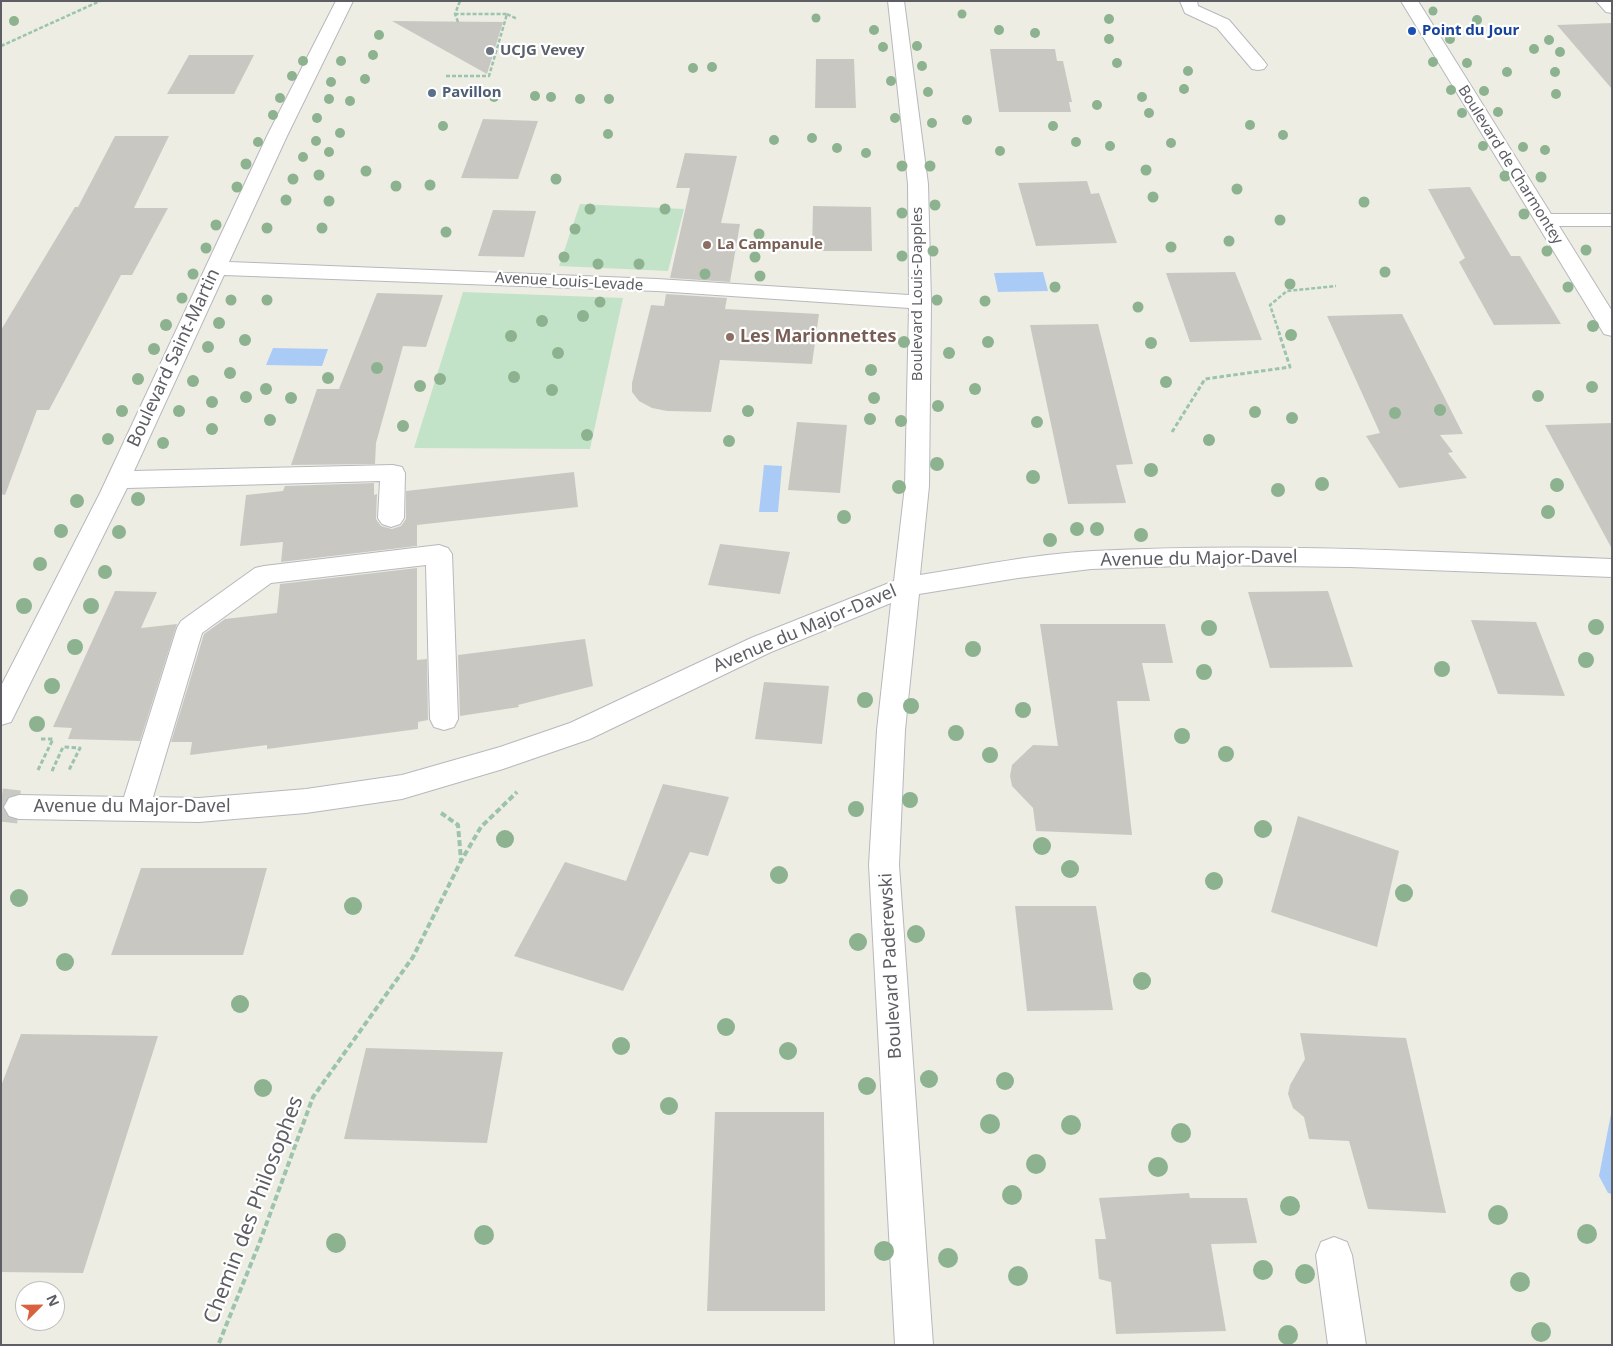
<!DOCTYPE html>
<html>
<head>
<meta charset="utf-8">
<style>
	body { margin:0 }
	#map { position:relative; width:1613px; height:1346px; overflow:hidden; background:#edede4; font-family:"Noto Sans",sans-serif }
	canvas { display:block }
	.frame { position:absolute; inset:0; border:2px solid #5c5e64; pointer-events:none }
	.north { position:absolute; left:15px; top:1281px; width:50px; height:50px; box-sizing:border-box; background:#fff; border:1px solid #bebfc1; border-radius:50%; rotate:67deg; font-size:14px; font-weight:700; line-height:20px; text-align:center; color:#5c5e64 }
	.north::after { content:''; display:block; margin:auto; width:18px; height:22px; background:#d9613e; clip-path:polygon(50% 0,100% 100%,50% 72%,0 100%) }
</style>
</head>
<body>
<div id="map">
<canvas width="1613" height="1346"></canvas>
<div class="frame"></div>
<div class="north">N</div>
</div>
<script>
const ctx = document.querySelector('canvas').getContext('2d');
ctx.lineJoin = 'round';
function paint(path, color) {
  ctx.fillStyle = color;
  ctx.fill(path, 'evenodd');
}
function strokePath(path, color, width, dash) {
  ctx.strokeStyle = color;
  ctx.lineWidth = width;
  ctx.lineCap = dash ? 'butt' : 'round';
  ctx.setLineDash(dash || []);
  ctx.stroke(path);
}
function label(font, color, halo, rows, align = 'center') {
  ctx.font = font + ' "Noto Sans",sans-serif';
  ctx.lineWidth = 4.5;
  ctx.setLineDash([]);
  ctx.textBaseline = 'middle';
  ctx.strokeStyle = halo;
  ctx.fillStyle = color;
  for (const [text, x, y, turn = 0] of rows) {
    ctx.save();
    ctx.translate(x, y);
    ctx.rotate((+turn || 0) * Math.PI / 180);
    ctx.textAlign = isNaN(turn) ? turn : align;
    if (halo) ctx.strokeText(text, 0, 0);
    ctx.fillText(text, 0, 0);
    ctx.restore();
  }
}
paint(new Path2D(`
	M 580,204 L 684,209 L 668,271 L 559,266 Z
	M 463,292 L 623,298 L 590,449 L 414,448 Z`), '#c3e3c8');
paint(new Path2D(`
	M 1043,272 L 1048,291 L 998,292 L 994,273 Z
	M 273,348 L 328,349 L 322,366 L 266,365 Z
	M 764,465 L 782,466 L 778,512 L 759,512 Z
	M 1611,1114 L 1612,1114 L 1612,1194 L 1608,1193 L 1599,1176 Z`), '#abcbf7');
paint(new Path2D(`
	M 392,21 L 503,22 L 487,74 Z
	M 1612,23 L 1612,89 L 1557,25 Z
	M 990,49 L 1055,49 L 1057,61 L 1063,61 L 1072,102 L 1069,102 L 1071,112 L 999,112 Z
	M 189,55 L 254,55 L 234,94 L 167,94 Z
	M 816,59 L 854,59 L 856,108 L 815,108 Z
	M 483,119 L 538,121 L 518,179 L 461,178 Z
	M 115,136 L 169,136 L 134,208 L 168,208 L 132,275 L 121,275 L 49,410 L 37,410 L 5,495 L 1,494 L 1,330 L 75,207 L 78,207 Z
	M 685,153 L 737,156 L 721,223 L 740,224 L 730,282 L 670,278 L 690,188 L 676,188 Z
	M 1087,181 L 1091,194 L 1099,193 L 1117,243 L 1036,246 L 1018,183 Z
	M 1470,187 L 1511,256 L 1520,256 L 1561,324 L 1494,325 L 1459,262 L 1465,258 L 1428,189 Z
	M 813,206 L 871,207 L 872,251 L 812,251 Z
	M 493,210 L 536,211 L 524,257 L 478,256 Z
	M 1235,272 L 1262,340 L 1190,342 L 1166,273 Z
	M 377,293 L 443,295 L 426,347 L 403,346 L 376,443 L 375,464 L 291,465 L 317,389 L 339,389 Z
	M 666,294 L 727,298 L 725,309 L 819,314 L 812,364 L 720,360 L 711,412 L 667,411 L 652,408 L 639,401 L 632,392 L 632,383 L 651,305 L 664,306 Z
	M 1402,314 L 1463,434 L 1440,435 L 1453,452 L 1448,453 L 1467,478 L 1399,488 L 1366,436 L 1380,433 L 1327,316 Z
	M 1098,324 L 1133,464 L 1116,465 L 1126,503 L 1068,504 L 1030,325 Z
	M 797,422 L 847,425 L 840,493 L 788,490 Z
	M 1612,423 L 1612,549 L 1545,425 Z
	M 574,472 L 578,507 L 417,525 L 417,546 L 281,562 L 283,542 L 240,546 L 246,495 L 283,491 L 285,486 L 374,483 L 374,495 L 377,494 L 376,519 L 381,526 L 392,529 L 401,526 L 406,519 L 406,491 Z
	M 720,544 L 790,552 L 780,594 L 708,585 Z
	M 417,568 L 417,660 L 427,659 L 428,720 L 418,722 L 418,729 L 267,749 L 267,745 L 190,755 L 192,742 L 171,742 L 204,634 L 225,619 L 277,613 L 280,584 Z
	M 115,591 L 157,592 L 141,628 L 177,624 L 140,741 L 68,739 L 72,728 L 53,727 Z
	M 1328,591 L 1353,667 L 1270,668 L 1248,592 Z
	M 1471,620 L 1536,622 L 1565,696 L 1498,694 Z
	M 1040,624 L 1165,624 L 1173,663 L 1142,663 L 1150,701 L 1117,701 L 1132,835 L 1036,831 L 1033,808 L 1012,786 L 1010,776 L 1012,765 L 1033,745 L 1058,746 Z
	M 585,639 L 593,686 L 518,705 L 519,707 L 460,716 L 458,655 Z
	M 764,682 L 829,686 L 822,744 L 755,739 Z
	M 663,784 L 729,797 L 708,856 L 690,852 L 623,991 L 514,956 L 565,862 L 626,881 Z
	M 1298,816 L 1399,851 L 1377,947 L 1271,912 Z
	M 141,868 L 267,868 L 243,955 L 111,955 Z
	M 1015,906 L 1096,906 L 1113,1010 L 1027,1011 Z
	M 1300,1033 L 1406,1038 L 1446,1213 L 1368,1209 L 1349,1141 L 1309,1139 L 1304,1117 L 1293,1108 L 1288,1094 L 1290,1085 L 1305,1059 Z
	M 21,1034 L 158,1036 L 83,1273 L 1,1272 L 1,1086 Z
	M 366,1048 L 503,1052 L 487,1143 L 344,1139 Z
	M 715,1112 L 824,1112 L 825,1311 L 707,1311 Z
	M 1189,1193 L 1190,1198 L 1247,1198 L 1257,1243 L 1211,1244 L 1226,1331 L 1116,1334 L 1111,1282 L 1099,1279 L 1095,1239 L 1106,1239 L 1099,1198 Z`), '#c9c7c2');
strokePath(new Path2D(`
	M 1,805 L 19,807`), '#c9c9c4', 33, [33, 17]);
const minor = new Path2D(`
	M 336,1 L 353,1 L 287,136 L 229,262 L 657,279 L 909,295 L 908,184 L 888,1 L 904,1 L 928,184 L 931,302 L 929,486 L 920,575 C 977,566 1035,554 1093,551 C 1266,542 1439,552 1612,559 L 1612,577 L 1350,567 L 1210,565 L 1091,569 L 1018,578 L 919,594 L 905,730 L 899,865 L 933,1345 L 895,1345 L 869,865 L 877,730 L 891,603 L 771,652 L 590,739 L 503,769 L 402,799 L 306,813 L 199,822 L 19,819 L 9,816 L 4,807 L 9,798 L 19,795 L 124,797 L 177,628 L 181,621 L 255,568 L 264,566 L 439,545 L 448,548 L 452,554 L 458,719 L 454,727 L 444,730 L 434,727 L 430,719 L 426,565 L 271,583 L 202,633 L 153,797 L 199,798 L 306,789 L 402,775 L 500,747 L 570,723 L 751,638 L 894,581 L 905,486 L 909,308 L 657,291 L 224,275 L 134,471 L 393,465 L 402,467 L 405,473 L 404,518 L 400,524 L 391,527 L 382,524 L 378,518 L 380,481 L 127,488 L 15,714 L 11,722 L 1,725 L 1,686 L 100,493 L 267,136 Z
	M 1180,1 L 1197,1 L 1198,6 L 1229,20 L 1264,61 L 1267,65 L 1264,69 L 1258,70 L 1252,69 L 1217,28 L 1185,13 Z
	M 1401,1 L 1418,1 L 1551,214 L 1612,214 L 1612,226 L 1559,226 L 1612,311 L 1612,336 L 1604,334 L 1601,329 Z
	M 1596,1 L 1612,1 L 1612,13 L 1606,12 Z
	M 1334,1237 L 1347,1242 L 1352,1255 L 1366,1345 L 1328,1345 L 1316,1255 L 1321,1242 Z`);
strokePath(minor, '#b7b8bd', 2);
strokePath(new Path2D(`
	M 507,14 L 517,19
	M 458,22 L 455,14 L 460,1
	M 1,46 L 100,1
	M 446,76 L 489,76 L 507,14 L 455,14
	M 1280,335 L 1270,305 L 1287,291 L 1336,286`), '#9cc3ad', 2.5, [4, 2]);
strokePath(new Path2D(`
	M 1172,432 L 1205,379 L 1290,367 L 1279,333
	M 38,770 L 53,739 L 41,739
	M 52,771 L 63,747 L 80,748 L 69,770`), '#9cc3ad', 3, [4.5, 2.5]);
strokePath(new Path2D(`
	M 441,813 L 458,825 L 461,860
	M 219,1343 L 259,1244 L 313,1097 L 413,957 L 461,861 L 481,827 L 517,792`), '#9cc3ad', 4, [6, 3]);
paint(minor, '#fff');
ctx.fillStyle = '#8cb28f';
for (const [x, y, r] of [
	[1433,11,4.5],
	[962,14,4.5],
	[816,18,4.5],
	[1109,19,5],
	[1477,20,5],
	[14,21,5],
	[874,30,5],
	[999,30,5],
	[1035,33,5],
	[379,35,5],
	[1109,39,5],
	[1450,39,5],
	[1549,40,5],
	[917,46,5],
	[883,47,5],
	[1534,49,5],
	[1560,52,5],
	[373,55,5],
	[303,61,5],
	[341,61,5],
	[1433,62,5],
	[1117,63,5],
	[1467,63,5],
	[922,66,5],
	[712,67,5],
	[693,68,5],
	[1188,71,5],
	[1507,72,5],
	[1555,72,5],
	[292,76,5],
	[365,79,5],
	[891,81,5],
	[331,82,5],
	[1184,89,5],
	[1451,90,5],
	[1484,91,5],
	[928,92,5],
	[1556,94,5],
	[535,96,5],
	[494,97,5],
	[551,97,5],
	[1142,97,5],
	[280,98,5],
	[329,99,5],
	[580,99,5],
	[609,99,5],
	[350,101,5],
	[1097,105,5],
	[1498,112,5],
	[1149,113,5],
	[1462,113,5],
	[273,115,5],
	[317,118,5],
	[895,118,5],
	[967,120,5],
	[932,123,5],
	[1250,125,5],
	[443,126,5],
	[1053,126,5],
	[340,133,5],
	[608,134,5],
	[1283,135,5],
	[812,138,5],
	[774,140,5],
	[316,141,5],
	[258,142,5],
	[1076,142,5],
	[1171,143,5],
	[1110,146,5],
	[1483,146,5],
	[1523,147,5],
	[837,148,5],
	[1545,150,5],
	[1000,151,5],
	[329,152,5],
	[866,153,5],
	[303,157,5],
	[246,164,5.5],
	[902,166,5.5],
	[930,166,5.5],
	[1146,170,5.5],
	[366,171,5.5],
	[319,175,5.5],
	[1505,176,5.5],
	[1541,177,5.5],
	[293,179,5.5],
	[556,179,5.5],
	[430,185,5.5],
	[396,186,5.5],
	[237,187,5.5],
	[1237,189,5.5],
	[1153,197,5.5],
	[286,200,5.5],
	[329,201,5.5],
	[1364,202,5.5],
	[935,205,5.5],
	[590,209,5.5],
	[665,209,5.5],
	[902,213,5.5],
	[1524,214,5.5],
	[1280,220,5.5],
	[216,225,5.5],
	[267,228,5.5],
	[322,228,5.5],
	[575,229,5.5],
	[446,232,5.5],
	[759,234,5.5],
	[1229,241,5.5],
	[1171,247,5.5],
	[206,248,5.5],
	[1586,250,5.5],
	[933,251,5.5],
	[1547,251,5.5],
	[902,256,5.5],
	[564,257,5.5],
	[755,257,5.5],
	[598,264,5.5],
	[639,264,5.5],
	[1385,272,5.5],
	[193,274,5.5],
	[705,274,5.5],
	[760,276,5.5],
	[1290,284,5.5],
	[1055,287,5.5],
	[1568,287,5.5],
	[182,298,5.5],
	[231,300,5.5],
	[267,300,5.5],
	[937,300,5.5],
	[985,301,5.5],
	[600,302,5.5],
	[1138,307,5.5],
	[583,316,6],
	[542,321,6],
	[219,323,6],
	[166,325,6],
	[1593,326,6],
	[1291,335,6],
	[511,336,6],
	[245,340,6],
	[904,342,6],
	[988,342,6],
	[1151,343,6],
	[208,347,6],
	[154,349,6],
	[558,353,6],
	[949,353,6],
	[377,368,6],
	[871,370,6],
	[230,373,6],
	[514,377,6],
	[328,378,6],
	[138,379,6],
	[440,379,6],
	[193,381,6],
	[1166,382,6],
	[420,386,6],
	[1592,387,6],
	[266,389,6],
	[975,389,6],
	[552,390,6],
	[1538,396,6],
	[246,397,6],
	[291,398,6],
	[874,398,6],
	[212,402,6],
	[938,406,6],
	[1440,410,6],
	[122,411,6],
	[179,411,6],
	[748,411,6],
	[1255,412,6],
	[1395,413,6],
	[1292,418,6],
	[870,419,6],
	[270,420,6],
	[901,421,6],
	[1037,422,6],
	[403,426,6],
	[212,429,6],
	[587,435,6],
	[108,439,6],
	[1209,440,6],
	[729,441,6],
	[163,443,6],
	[937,464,7],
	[1151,470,7],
	[1033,477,7],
	[1322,484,7],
	[1557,485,7],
	[899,487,7],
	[1278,490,7],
	[138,499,7],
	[77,501,7],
	[1548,512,7],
	[844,517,7],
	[1077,529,7],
	[1097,529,7],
	[61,531,7],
	[119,532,7],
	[1141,535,7],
	[1050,540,7],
	[40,564,7],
	[105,572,7],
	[24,606,8],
	[91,606,8],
	[1596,627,8],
	[1209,628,8],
	[75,647,8],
	[973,649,8],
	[1586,660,8],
	[1442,669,8],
	[1204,672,8],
	[52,686,8],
	[865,700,8],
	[911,706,8],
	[1023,710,8],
	[37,724,8],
	[956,733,8],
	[1182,736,8],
	[1226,754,8],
	[990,755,8],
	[910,800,8],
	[856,809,8],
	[1263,829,9],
	[505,839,9],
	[1042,846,9],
	[1070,869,9],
	[779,875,9],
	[1214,881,9],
	[1404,893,9],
	[19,898,9],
	[353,906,9],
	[916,934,9],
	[858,942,9],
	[65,962,9],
	[1142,981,9],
	[240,1004,9],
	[726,1027,9],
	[621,1046,9],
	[788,1051,9],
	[929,1079,9],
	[1005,1081,9],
	[867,1086,9],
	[263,1088,9],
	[669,1106,9],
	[990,1124,10],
	[1071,1125,10],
	[1181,1133,10],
	[1036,1164,10],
	[1158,1167,10],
	[1012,1195,10],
	[1290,1206,10],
	[1498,1215,10],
	[1587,1234,10],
	[484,1235,10],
	[336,1243,10],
	[884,1251,10],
	[948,1258,10],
	[1263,1270,10],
	[1305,1274,10],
	[1018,1276,10],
	[1520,1282,10],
	[1541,1332,10],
	[1288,1335,10]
]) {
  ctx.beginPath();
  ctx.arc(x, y, r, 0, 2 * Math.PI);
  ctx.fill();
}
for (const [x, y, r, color] of [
	[1412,31,5,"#1a4fb4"],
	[490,51,5,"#6b7280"],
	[432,93,5,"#5c6f8a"],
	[707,245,5,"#8d6e63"],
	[730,337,5,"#8d6e63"]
]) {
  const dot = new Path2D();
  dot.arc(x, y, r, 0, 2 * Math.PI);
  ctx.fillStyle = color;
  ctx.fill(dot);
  strokePath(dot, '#fff', 2);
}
label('bold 15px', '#164399', '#fff', [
	["Point du Jour",1422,31]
], 'left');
label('bold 15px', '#5b616d', '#fff', [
	["UCJG Vevey",500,51]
], 'left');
label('bold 15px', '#4e5e75', '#fff', [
	["Pavillon",442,93]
], 'left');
label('15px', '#5c5e64', '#fff', [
	["Boulevard de Charmontey",1510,165,58],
	["Avenue Louis-Levade",569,282,3],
	["Boulevard Louis-Dapples",918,294,-90]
]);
label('bold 15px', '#785e54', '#fff', [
	["La Campanule",717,245]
], 'left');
label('bold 18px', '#785e54', '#fff', [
	["Les Marionnettes",740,337]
], 'left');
label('18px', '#5c5e64', '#fff', [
	["Boulevard Saint-Martin",174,358,-65],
	["Avenue du Major-Davel",1199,559,-1],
	["Avenue du Major-Davel",805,629,-23],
	["Avenue du Major-Davel",132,807],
	["Boulevard Paderewski",891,966,-93]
]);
label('21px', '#5c5e64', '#fff', [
	["Chemin des Philosophes",254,1210,-69]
]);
</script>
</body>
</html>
